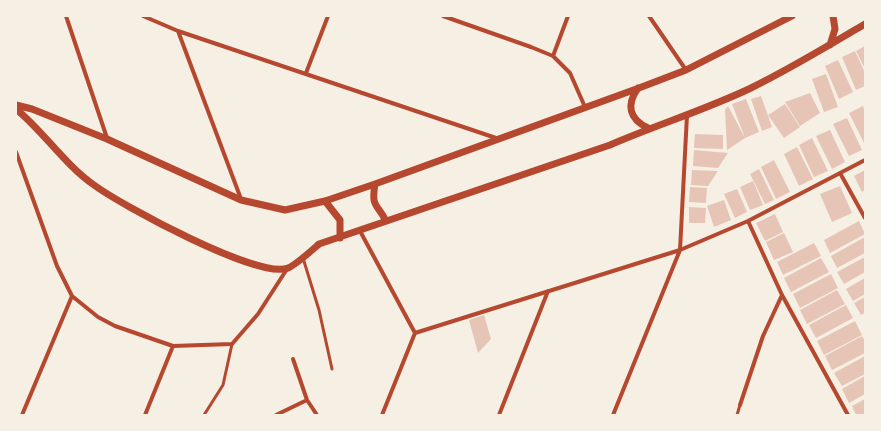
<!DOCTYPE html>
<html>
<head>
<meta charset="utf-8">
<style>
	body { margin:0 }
	#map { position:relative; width:881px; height:431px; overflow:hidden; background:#f6efe4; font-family:Jost,sans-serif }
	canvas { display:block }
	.frame { position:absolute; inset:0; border:17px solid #f6efe4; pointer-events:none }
</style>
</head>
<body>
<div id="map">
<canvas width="881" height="431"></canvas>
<div class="frame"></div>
</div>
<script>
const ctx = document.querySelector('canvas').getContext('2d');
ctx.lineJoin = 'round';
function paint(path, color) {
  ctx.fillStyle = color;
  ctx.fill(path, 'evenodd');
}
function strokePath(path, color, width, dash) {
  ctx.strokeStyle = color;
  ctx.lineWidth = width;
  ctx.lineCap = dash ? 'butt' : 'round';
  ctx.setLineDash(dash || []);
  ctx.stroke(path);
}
paint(new Path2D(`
	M 865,46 L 865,69 L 856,51 Z
	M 855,51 L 865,73 L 865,86 L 856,90 L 842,57 Z
	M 838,60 L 853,92 L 839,99 L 825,66 Z
	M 826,74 L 838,107 L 824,112 L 812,79 Z
	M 810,93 L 820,113 L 800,126 L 785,102 Z
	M 761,96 L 772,127 L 762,131 L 751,99 Z
	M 746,99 L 759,132 L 745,138 L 732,104 Z
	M 785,104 L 800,127 L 784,138 L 768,115 Z
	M 728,106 L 745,138 L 727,150 L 725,110 Z
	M 863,106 L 865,111 L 865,145 L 849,113 Z
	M 847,118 L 862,150 L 849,156 L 833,124 Z
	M 830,130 L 845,162 L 832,169 L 816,136 Z
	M 695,134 L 723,135 L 723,149 L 694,148 Z
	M 812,138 L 828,171 L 814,177 L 799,145 Z
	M 797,147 L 813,179 L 799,186 L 784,154 Z
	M 694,150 L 728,153 L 718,168 L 693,166 Z
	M 774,160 L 790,192 L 776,199 L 761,167 Z
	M 759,169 L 774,200 L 765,204 L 750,174 Z
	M 692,170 L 718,171 L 708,186 L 691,185 Z
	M 865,170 L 865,190 L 862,192 L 854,176 Z
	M 753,181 L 763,205 L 750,210 L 740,187 Z
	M 840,186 L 852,213 L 832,222 L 820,194 Z
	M 690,187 L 707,188 L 706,203 L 689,202 Z
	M 737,189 L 747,212 L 735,218 L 724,194 Z
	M 724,200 L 731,220 L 714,227 L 707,206 Z
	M 689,207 L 706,208 L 705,223 L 689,223 Z
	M 775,214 L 783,232 L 765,241 L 756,223 Z
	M 859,221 L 865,234 L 830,253 L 824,240 Z
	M 784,233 L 793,252 L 774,260 L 766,242 Z
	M 865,237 L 865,253 L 837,268 L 831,256 Z
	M 814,243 L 821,256 L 783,275 L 777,262 Z
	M 865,257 L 865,272 L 844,284 L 837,272 Z
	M 821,258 L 829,272 L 791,292 L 784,278 Z
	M 831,274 L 838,288 L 800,308 L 793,294 Z
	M 865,278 L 865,294 L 853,301 L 846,289 Z
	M 837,290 L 845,304 L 807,324 L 800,310 Z
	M 865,297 L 865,313 L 861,315 L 854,303 Z
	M 846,305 L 853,318 L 816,338 L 809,325 Z
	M 484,315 L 491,339 L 478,353 L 469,320 Z
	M 855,321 L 862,335 L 824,355 L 817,341 Z
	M 862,336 L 865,341 L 865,353 L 832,370 L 825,356 Z
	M 865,356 L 865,374 L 842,386 L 834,373 Z
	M 865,376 L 865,394 L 849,403 L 842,389 Z
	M 865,399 L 865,415 L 856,415 L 852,406 Z`), '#e6c5b7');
strokePath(new Path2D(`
	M 303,258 L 319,310 L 332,369
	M 204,415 L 223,385 L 232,344
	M 737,415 L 740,405`), '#b5482f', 3);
strokePath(new Path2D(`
	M 66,16 L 107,138
	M 143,16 L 178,31 L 499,139
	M 443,16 L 531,47 L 553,56 L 570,73 L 585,107
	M 649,16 L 686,70
	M 178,31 L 241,199
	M 553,56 L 568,16
	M 306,73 L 328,16
	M 16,152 L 57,266 L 72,296 L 98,317 L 115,326 L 173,346 L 232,344 L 258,314 L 287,269
	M 840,173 L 865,218
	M 748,221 L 782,295 L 848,415
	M 360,231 L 415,333 L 382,415
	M 415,333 L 680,250 L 748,221 L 865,160
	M 293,359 L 307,400 L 317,415
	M 740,405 L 763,336 L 782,295
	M 22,415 L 72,296
	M 145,415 L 173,346
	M 276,415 L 307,400
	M 499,415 L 548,291
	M 613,415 L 680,250 L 687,115`), '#b5482f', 4);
strokePath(new Path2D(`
	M 830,45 L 835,29 L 833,16
	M 638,88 C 626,105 629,119 648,128
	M 16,105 L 32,109 L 107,139 L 241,200 L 285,210 L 325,201 L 375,184 L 639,88 L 686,70 L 792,16
	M 16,109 C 44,132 64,164 94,185 C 121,205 259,280 288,268 C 297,264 311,251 319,244 L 610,145 C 656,125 705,110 751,88 C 790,69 828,46 865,24
	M 375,184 C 371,208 377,203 386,221
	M 325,201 L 340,220 L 340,238`), '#b5482f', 7);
</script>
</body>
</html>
